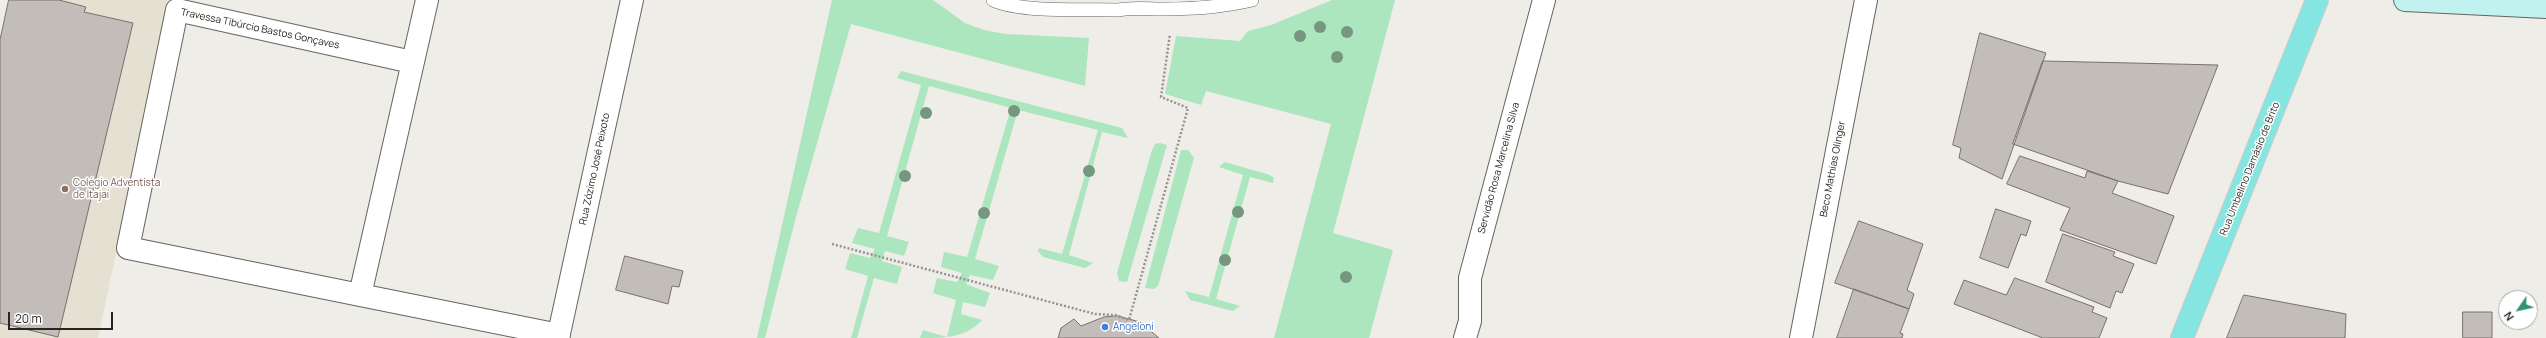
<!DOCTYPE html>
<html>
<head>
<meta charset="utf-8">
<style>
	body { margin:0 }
	#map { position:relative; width:2546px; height:338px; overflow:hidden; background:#efede7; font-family:Manrope,sans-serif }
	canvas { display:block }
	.north { position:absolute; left:2498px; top:290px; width:40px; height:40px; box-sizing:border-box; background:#fff; border:1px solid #a8a8a7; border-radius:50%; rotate:236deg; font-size:11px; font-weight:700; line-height:16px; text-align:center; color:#262523 }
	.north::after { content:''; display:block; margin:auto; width:14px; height:18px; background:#2f936e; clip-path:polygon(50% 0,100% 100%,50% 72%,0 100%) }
	.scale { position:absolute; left:8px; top:312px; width:105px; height:18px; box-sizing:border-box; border:2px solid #262523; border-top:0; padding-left:5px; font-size:12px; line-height:14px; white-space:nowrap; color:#262523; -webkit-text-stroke:3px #fff; paint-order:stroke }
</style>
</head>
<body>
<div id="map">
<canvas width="2546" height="338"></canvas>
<div class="north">N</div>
<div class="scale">20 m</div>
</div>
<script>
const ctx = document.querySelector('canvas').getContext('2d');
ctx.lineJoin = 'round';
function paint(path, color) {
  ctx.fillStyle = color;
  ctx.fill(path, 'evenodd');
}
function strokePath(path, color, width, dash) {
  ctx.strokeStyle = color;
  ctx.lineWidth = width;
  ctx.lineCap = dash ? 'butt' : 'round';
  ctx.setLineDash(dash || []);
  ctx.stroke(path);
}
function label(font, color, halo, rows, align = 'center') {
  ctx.font = font + ' Manrope,sans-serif';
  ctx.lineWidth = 3;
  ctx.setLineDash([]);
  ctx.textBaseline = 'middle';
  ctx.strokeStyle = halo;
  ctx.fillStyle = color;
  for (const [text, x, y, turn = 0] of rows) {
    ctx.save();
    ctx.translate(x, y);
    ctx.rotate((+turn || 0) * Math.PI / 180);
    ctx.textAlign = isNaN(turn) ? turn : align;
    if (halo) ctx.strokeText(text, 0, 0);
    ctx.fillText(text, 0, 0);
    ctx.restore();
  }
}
paint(new Path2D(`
	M 9,0 L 170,0 L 98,338 L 0,338 L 0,40 Z`), '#e4e1d3');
paint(new Path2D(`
	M 832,0 L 933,0 L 965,23 L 984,30 L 1005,34 L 1089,38 L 1085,86 L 851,24 L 796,217 L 765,338 L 757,338 Z
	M 1332,0 L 1395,0 L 1333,233 L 1393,250 L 1369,338 L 1274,338 L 1331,124 L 1206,91 L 1201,105 L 1165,94 L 1176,36 L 1240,41 L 1248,31 L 1271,25 Z
	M 901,71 L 1122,128 L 1128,138 L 1102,132 L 1069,255 L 1093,263 L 1085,268 L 1043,257 L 1038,251 L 1039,248 L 1062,254 L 1098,130 L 1018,110 L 975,259 L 999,266 L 993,280 L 970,275 L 966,284 L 990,293 L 985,307 L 963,302 L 961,314 L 982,320 C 966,338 945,338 920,338 L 923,330 L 947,337 L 956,300 L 933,293 L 937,278 L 957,282 L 962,273 L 941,267 L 944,252 L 967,257 L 1011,108 L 929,86 L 887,236 L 909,242 L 904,256 L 885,251 L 882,261 L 902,267 L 897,284 L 874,278 L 857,338 L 851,338 L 868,276 L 845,269 L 850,253 L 870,258 L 875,249 L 852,243 L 858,228 L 879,233 L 921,85 L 897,78 Z
	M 1160,143 L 1167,145 L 1127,282 L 1119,281 L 1117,273 L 1152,150 L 1155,144 Z
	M 1181,150 L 1188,150 L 1194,158 L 1158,286 L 1154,289 L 1145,288 Z
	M 1225,162 L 1270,175 L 1274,178 L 1273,183 L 1250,177 L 1216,299 L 1240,306 L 1233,311 L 1190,300 L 1185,291 L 1209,297 L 1243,175 L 1219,167 Z`), '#ace6be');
const building = new Path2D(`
	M 9,0 L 59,0 L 86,7 L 84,12 L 133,23 L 58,337 L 0,323 L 0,40 Z
	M 1980,33 L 2046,53 L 2002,179 L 1959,158 L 1961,148 L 1953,145 Z
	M 2043,61 L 2218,65 L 2168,194 L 2118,181 L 2013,144 Z
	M 2020,156 L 2085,178 L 2087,171 L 2118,181 L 2112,193 L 2174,216 L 2156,264 L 2060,230 L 2070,208 L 2007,184 Z
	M 1996,209 L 2031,221 L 2026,236 L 2021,234 L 2008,268 L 1980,258 Z
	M 1859,221 L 1923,244 L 1907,290 L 1914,294 L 1909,309 L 1835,283 Z
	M 2063,234 L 2115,252 L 2113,256 L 2134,264 L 2122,293 L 2116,291 L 2110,308 L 2046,282 Z
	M 625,256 L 683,271 L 679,287 L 672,286 L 668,304 L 616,290 Z
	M 2015,278 L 2094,307 L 2092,312 L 2107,318 L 2099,338 L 2043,338 L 1954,304 L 1964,280 L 2006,295 Z
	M 1854,289 L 1909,309 L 1900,333 L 1903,334 L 1902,338 L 1837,338 Z
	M 2244,295 L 2346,314 L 2345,338 L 2227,338 Z
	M 2463,312 L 2492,312 L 2492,338 L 2463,338 Z
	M 1118,316 L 1140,322 L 1159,338 L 1058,338 L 1061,328 L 1074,319 L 1081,326 L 1104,317 Z`);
paint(building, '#c3bdb9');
strokePath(building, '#77716e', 1);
const service = new Path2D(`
	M 993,0 C 1023,13 1084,9 1118,10 C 1134,7 1149,9 1165,9 C 1195,9 1223,7 1252,0`);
const minor = new Path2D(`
	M 427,0 L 360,295 L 559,335
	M 360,295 L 128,248 L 177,10 L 412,62
	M 558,338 L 632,0
	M 1465,338 L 1470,321 L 1470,278 L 1544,0
	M 1801,338 L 1866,0`);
const secondary = new Path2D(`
	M 2405,0 L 2546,7`);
const primary = new Path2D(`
	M 2182,338 L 2317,0`);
strokePath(service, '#66645f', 14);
strokePath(minor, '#66645f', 24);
strokePath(secondary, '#66645f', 24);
strokePath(primary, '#cbcbca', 24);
strokePath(new Path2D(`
	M 832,244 L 1095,314 L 1115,315 L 1129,320 L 1188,108 L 1161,97 L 1170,34`), '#95938f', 2.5, [2, 2]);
strokePath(service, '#fff', 13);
strokePath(minor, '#fff', 22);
strokePath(secondary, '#c2f2f0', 22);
strokePath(primary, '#85e6e1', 22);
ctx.fillStyle = '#779681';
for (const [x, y] of [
	[1320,27],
	[1347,32],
	[1300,36],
	[1337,57],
	[1014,111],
	[926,113],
	[1089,171],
	[905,176],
	[1238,212],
	[984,213],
	[1225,260],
	[1346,277]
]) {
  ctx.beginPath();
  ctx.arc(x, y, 6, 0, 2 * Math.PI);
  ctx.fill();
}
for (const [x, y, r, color] of [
	[65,189,4,"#8d6e63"],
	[1105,327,4,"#3f7fe0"]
]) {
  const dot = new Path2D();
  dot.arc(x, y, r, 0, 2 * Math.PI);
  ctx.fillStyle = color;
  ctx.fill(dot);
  strokePath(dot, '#fff', 1.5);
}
label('10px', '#262523', '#fff', [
	["Travessa Tibúrcio Bastos Gonçaves",260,29,12],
	["Servidão Rosa Marcelina Silva",1499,168,-75],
	["Rua Zózimo José Peixoto",595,169,-78],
	["Beco Mathias Olinger",1833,169,-79],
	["Rua Umbelino Damásio de Brito",2250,169,-68]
]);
label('10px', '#785e54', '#fff', [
	["Colégio Adventista",73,183],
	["de Itajaí",73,195]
], 'left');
label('10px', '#366cbe', '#fff', [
	["Angeloni",1113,327]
], 'left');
</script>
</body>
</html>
